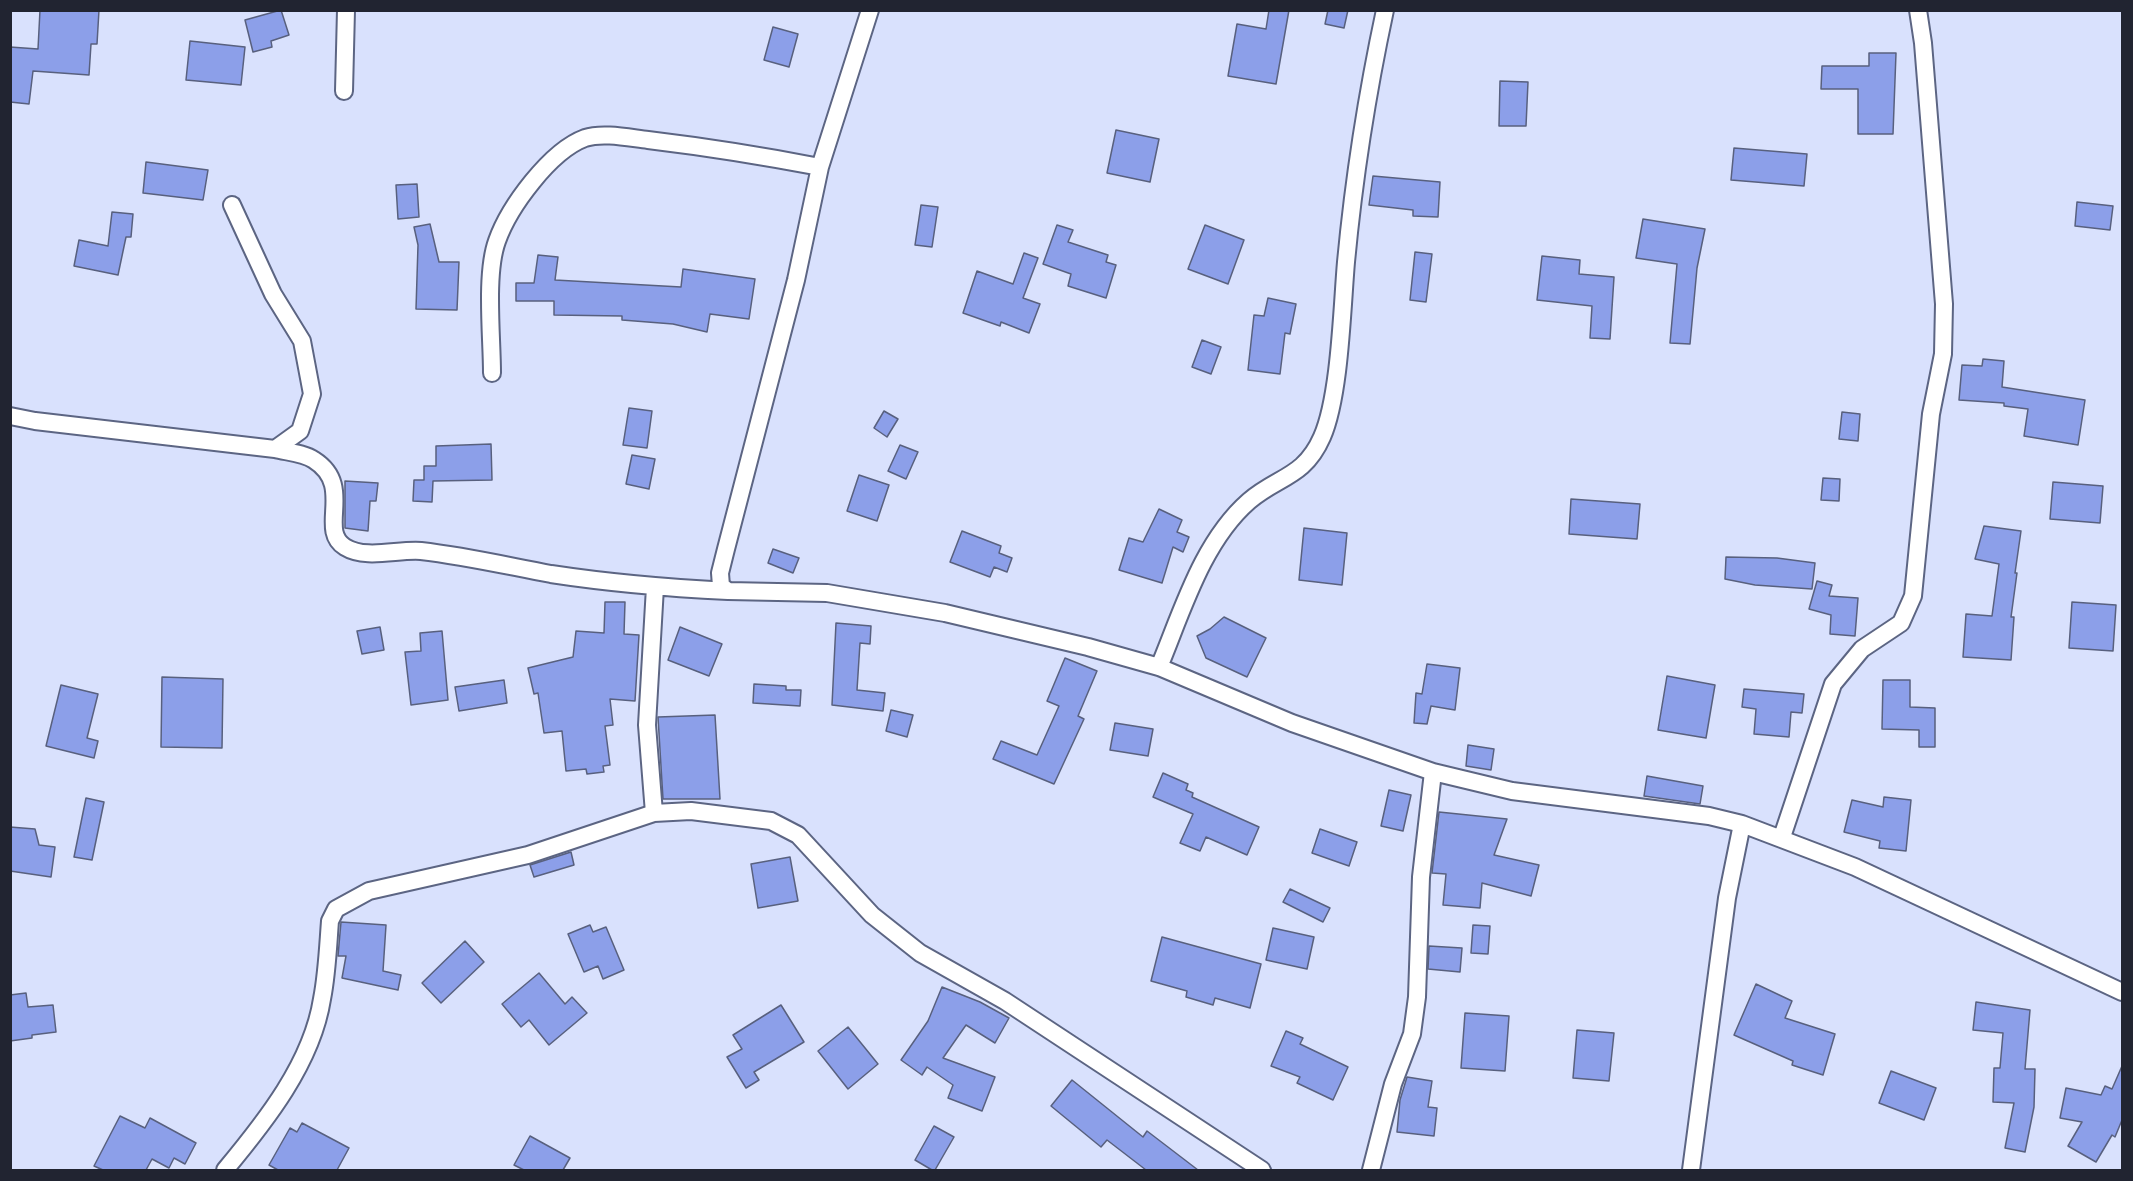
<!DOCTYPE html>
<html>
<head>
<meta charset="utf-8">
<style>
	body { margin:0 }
	#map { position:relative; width:2133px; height:1181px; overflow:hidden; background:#d9e1fd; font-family:Cabin,sans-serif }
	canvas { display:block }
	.frame { position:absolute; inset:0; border:12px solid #212431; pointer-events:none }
</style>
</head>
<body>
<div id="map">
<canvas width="2133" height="1181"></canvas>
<div class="frame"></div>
</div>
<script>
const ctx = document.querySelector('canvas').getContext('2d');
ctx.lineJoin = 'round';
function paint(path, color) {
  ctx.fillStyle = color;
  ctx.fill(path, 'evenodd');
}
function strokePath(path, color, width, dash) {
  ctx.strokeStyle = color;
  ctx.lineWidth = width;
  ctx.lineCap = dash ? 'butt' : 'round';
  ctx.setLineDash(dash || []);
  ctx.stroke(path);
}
const building = new Path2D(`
	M 40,10 L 99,10 L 97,44 L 91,44 L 89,75 L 33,71 L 29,104 L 10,102 L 10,47 L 38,49 Z
	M 281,10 L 289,35 L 271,41 L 272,47 L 253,52 L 245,20 Z
	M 1269,10 L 1289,10 L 1276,84 L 1228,76 L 1237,24 L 1266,29 Z
	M 1328,10 L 1348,10 L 1344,28 L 1325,24 Z
	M 773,27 L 798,34 L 789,67 L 764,60 Z
	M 190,41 L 245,47 L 241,85 L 186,80 Z
	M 1869,53 L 1896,53 L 1893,134 L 1858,134 L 1858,89 L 1821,89 L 1822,66 L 1869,66 Z
	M 1500,81 L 1528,82 L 1526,126 L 1499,126 Z
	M 1116,130 L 1159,139 L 1150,182 L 1107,173 Z
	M 1734,148 L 1807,154 L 1804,186 L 1731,180 Z
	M 146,162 L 208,170 L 203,200 L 143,193 Z
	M 1373,176 L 1440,182 L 1438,217 L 1413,216 L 1413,210 L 1369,205 Z
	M 417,184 L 419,217 L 398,219 L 396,185 Z
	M 2077,202 L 2113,206 L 2110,230 L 2075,226 Z
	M 921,205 L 938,207 L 932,247 L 915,245 Z
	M 112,212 L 133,214 L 131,237 L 126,237 L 118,275 L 74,266 L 79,240 L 108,246 Z
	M 1643,219 L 1705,229 L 1697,268 L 1690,344 L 1670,343 L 1677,264 L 1636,258 Z
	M 430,224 L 439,262 L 459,262 L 457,310 L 416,309 L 418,245 L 414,227 Z
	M 1057,225 L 1073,230 L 1068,242 L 1108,255 L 1106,262 L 1116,265 L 1106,298 L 1068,286 L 1071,274 L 1043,264 Z
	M 1205,225 L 1244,240 L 1228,284 L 1188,269 Z
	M 1415,252 L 1432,254 L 1426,302 L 1410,300 Z
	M 1024,253 L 1038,258 L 1023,298 L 1040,304 L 1029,333 L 1001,322 L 1000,326 L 963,313 L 977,271 L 1013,284 Z
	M 538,255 L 558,257 L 555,280 L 681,287 L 683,269 L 755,279 L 749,319 L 710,314 L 707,332 L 673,324 L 622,320 L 622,316 L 554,315 L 554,301 L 516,301 L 516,283 L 534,283 Z
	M 1542,256 L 1580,260 L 1579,274 L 1614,277 L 1610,339 L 1590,338 L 1592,306 L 1537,300 Z
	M 1268,298 L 1296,304 L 1290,334 L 1285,333 L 1280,374 L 1248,370 L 1254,315 L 1264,316 Z
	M 1202,340 L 1221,347 L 1211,374 L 1192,367 Z
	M 1983,359 L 2004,361 L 2002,387 L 2085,400 L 2078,445 L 2024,436 L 2028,409 L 2004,406 L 2004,403 L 1959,400 L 1962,365 L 1982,366 Z
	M 629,408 L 652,411 L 647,448 L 623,445 Z
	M 884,411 L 898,419 L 887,437 L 874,428 Z
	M 1842,412 L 1860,414 L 1858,441 L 1839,439 Z
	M 491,444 L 492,480 L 433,481 L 432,502 L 413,501 L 414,480 L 424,480 L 424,466 L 436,466 L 436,446 Z
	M 900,445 L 918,452 L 906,479 L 888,471 Z
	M 632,455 L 655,459 L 649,489 L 626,484 Z
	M 859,475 L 889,485 L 877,521 L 847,511 Z
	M 1823,478 L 1840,479 L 1839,501 L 1821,500 Z
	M 345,481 L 378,483 L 376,501 L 370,501 L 368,531 L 345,528 Z
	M 2053,482 L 2103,486 L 2100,523 L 2050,519 Z
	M 1571,499 L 1640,504 L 1637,539 L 1569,534 Z
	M 1159,509 L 1182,520 L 1177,532 L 1189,537 L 1183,552 L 1173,547 L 1162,583 L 1119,570 L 1129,538 L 1143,542 Z
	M 1984,526 L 2021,531 L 2015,573 L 2017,573 L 2011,617 L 2014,617 L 2011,660 L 1963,657 L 1966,614 L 1992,616 L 1999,564 L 1975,559 Z
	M 1304,528 L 1347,533 L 1342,585 L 1299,580 Z
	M 962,531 L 1001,546 L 999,553 L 1012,558 L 1007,572 L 994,567 L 990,577 L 950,562 Z
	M 773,549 L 799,558 L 793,573 L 768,563 Z
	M 1726,557 L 1777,558 L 1815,563 L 1812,589 L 1755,585 L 1725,579 Z
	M 1817,581 L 1832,585 L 1829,596 L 1858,598 L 1855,636 L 1830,634 L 1831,615 L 1809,609 Z
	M 605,602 L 625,602 L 624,634 L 639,635 L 635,701 L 610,699 L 613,725 L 605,726 L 610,765 L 603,766 L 604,772 L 587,774 L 586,769 L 566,771 L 562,731 L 544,733 L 538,693 L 534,694 L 528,668 L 573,657 L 576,631 L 604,633 Z
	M 2072,602 L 2116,605 L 2113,651 L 2069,648 Z
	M 1224,617 L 1266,638 L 1247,677 L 1206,658 L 1197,636 L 1210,629 Z
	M 836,623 L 871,626 L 870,644 L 860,643 L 857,690 L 885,693 L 883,711 L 832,705 Z
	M 380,627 L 384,650 L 362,654 L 357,631 Z
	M 680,627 L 722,644 L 709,676 L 668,660 Z
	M 442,631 L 448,700 L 411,705 L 405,652 L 421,651 L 420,633 Z
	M 1065,658 L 1097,671 L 1078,716 L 1084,719 L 1054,784 L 993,759 L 1001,741 L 1037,755 L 1059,706 L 1047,701 Z
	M 1427,664 L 1460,668 L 1455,710 L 1431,706 L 1427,724 L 1414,723 L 1416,693 L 1422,694 Z
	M 1667,676 L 1715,685 L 1706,738 L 1658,730 Z
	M 162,677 L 223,679 L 222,748 L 161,747 Z
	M 504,680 L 507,703 L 459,711 L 455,687 Z
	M 1883,680 L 1910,680 L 1910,707 L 1935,708 L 1935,747 L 1919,747 L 1919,730 L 1882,729 Z
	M 754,684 L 786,686 L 786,690 L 801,690 L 800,706 L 753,703 Z
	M 61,685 L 98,694 L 87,738 L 98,741 L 94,758 L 46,746 Z
	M 1744,689 L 1804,694 L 1802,713 L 1791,712 L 1789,737 L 1754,734 L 1756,709 L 1742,707 Z
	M 891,710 L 913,715 L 907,737 L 886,731 Z
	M 715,715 L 720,799 L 663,799 L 658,717 Z
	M 1115,723 L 1153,729 L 1148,756 L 1110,750 Z
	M 1468,745 L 1494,749 L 1491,770 L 1466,766 Z
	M 1163,773 L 1188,784 L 1186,790 L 1193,793 L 1192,797 L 1259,827 L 1247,855 L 1206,837 L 1200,851 L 1180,843 L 1193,814 L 1153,797 Z
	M 1647,776 L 1703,786 L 1700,804 L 1644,796 Z
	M 1389,790 L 1411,795 L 1403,831 L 1381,826 Z
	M 1884,797 L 1911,800 L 1906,851 L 1879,848 L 1880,841 L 1844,832 L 1852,800 L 1883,807 Z
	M 86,798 L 104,802 L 92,860 L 74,857 Z
	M 1439,812 L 1507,819 L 1494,855 L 1539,865 L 1531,896 L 1482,883 L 1480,908 L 1443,905 L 1446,874 L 1432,873 Z
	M 10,827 L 35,829 L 39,845 L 55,847 L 51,877 L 10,871 Z
	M 1320,829 L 1357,842 L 1349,866 L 1312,853 Z
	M 571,852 L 574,865 L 534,877 L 530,865 Z
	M 790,857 L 798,901 L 758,908 L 751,864 Z
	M 1290,889 L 1330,908 L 1323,922 L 1283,902 Z
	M 341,922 L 386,925 L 383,971 L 401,975 L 398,990 L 342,978 L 346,956 L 338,956 Z
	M 590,925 L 593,932 L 606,927 L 624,970 L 603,979 L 598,966 L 584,972 L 568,934 Z
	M 1473,925 L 1490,926 L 1488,954 L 1471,953 Z
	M 1273,928 L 1314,937 L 1307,969 L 1266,960 Z
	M 1162,937 L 1261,964 L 1250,1008 L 1215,998 L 1213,1005 L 1186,997 L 1187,991 L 1151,981 Z
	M 465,941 L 484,962 L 441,1003 L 422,983 Z
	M 1429,946 L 1462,948 L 1460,972 L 1428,969 Z
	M 539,973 L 565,1004 L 572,997 L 587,1013 L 549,1045 L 529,1020 L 521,1027 L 502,1004 Z
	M 1756,984 L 1792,1001 L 1785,1018 L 1835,1034 L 1823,1075 L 1792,1065 L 1793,1061 L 1734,1035 Z
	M 942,987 L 980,1002 L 1009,1018 L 995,1043 L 966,1025 L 943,1058 L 995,1077 L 982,1111 L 948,1098 L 953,1085 L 927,1067 L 922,1075 L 901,1060 L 928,1021 Z
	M 26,993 L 28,1007 L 53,1005 L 56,1032 L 32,1035 L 32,1038 L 10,1041 L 10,995 Z
	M 1976,1002 L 2030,1010 L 2025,1069 L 2035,1069 L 2034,1107 L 2025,1152 L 2005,1148 L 2014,1103 L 1993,1102 L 1994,1068 L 2000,1068 L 2003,1033 L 1973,1030 Z
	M 781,1005 L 804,1042 L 754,1072 L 759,1080 L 746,1088 L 727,1057 L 742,1049 L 733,1035 Z
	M 1465,1013 L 1509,1016 L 1505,1071 L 1461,1068 Z
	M 848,1027 L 878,1064 L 848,1089 L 818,1051 Z
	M 1577,1030 L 1614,1033 L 1609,1081 L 1573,1078 Z
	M 1286,1031 L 1303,1038 L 1300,1044 L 1348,1067 L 1333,1100 L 1297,1083 L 1300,1077 L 1271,1066 Z
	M 2122,1066 L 2122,1120 L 2115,1137 L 2112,1135 L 2096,1162 L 2068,1146 L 2082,1122 L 2060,1118 L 2066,1088 L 2101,1095 L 2105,1086 L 2112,1089 Z
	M 1891,1071 L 1936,1088 L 1924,1120 L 1879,1103 Z
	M 1407,1077 L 1432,1081 L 1428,1107 L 1437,1108 L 1434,1136 L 1397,1132 L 1400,1100 Z
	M 1072,1080 L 1143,1137 L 1147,1131 L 1198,1170 L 1146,1170 L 1107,1140 L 1101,1147 L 1051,1106 Z
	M 120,1116 L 145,1128 L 150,1118 L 196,1143 L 185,1164 L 174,1158 L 169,1168 L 152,1159 L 146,1170 L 103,1170 L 94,1166 Z
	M 302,1123 L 349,1148 L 337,1170 L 278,1170 L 269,1165 L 290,1128 L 297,1132 Z
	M 934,1126 L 954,1137 L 935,1170 L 932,1170 L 915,1160 Z
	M 530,1136 L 570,1158 L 563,1170 L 524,1170 L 514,1165 Z`);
paint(building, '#8c9fe9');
strokePath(building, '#58607e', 1.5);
const street = new Path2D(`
	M 870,10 L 820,167 L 796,280 L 726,549 L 720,573 L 721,586 L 728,591 L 827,593 L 945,613 L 1088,647 L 1159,667 L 1292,723 L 1433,772 L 1512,791 L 1709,816 L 1742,824 L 1855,867 L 2122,992
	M 344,91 L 346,10
	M 232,205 L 273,294 L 302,341 L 312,394 L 300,431 L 275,449
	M 492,373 C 492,337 485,274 497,241 C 509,207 550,151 585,138 C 603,132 630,138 648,140 C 706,147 763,156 820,167
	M 10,416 L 35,421 L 275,449 C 287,452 304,453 314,460 C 355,486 317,530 345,547 C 366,560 398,549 421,551 C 465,556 508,566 551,574 C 610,583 669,588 728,591
	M 1159,667 C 1182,612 1202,542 1249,501 C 1278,476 1304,478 1322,437 C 1340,396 1342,308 1346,262 C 1354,177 1367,94 1385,10
	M 654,813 L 647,725 L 655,587
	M 1782,837 L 1833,684 L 1862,649 L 1901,623 L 1913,596 L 1931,414 L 1943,354 L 1944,304 L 1923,43 L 1918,10
	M 225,1170 C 265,1122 312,1063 322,999 C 327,974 328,947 330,921 L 336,909 L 369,891 L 528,855 L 654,813 L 691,811 L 771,821 L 798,835 L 872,915 L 920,953 L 1005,1001 L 1262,1170
	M 1371,1170 L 1393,1084 L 1412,1034 L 1417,997 L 1421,877 L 1433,772
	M 1691,1170 L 1727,898 L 1742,824`);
strokePath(street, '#5c6583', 20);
strokePath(street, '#fff', 16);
</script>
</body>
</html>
